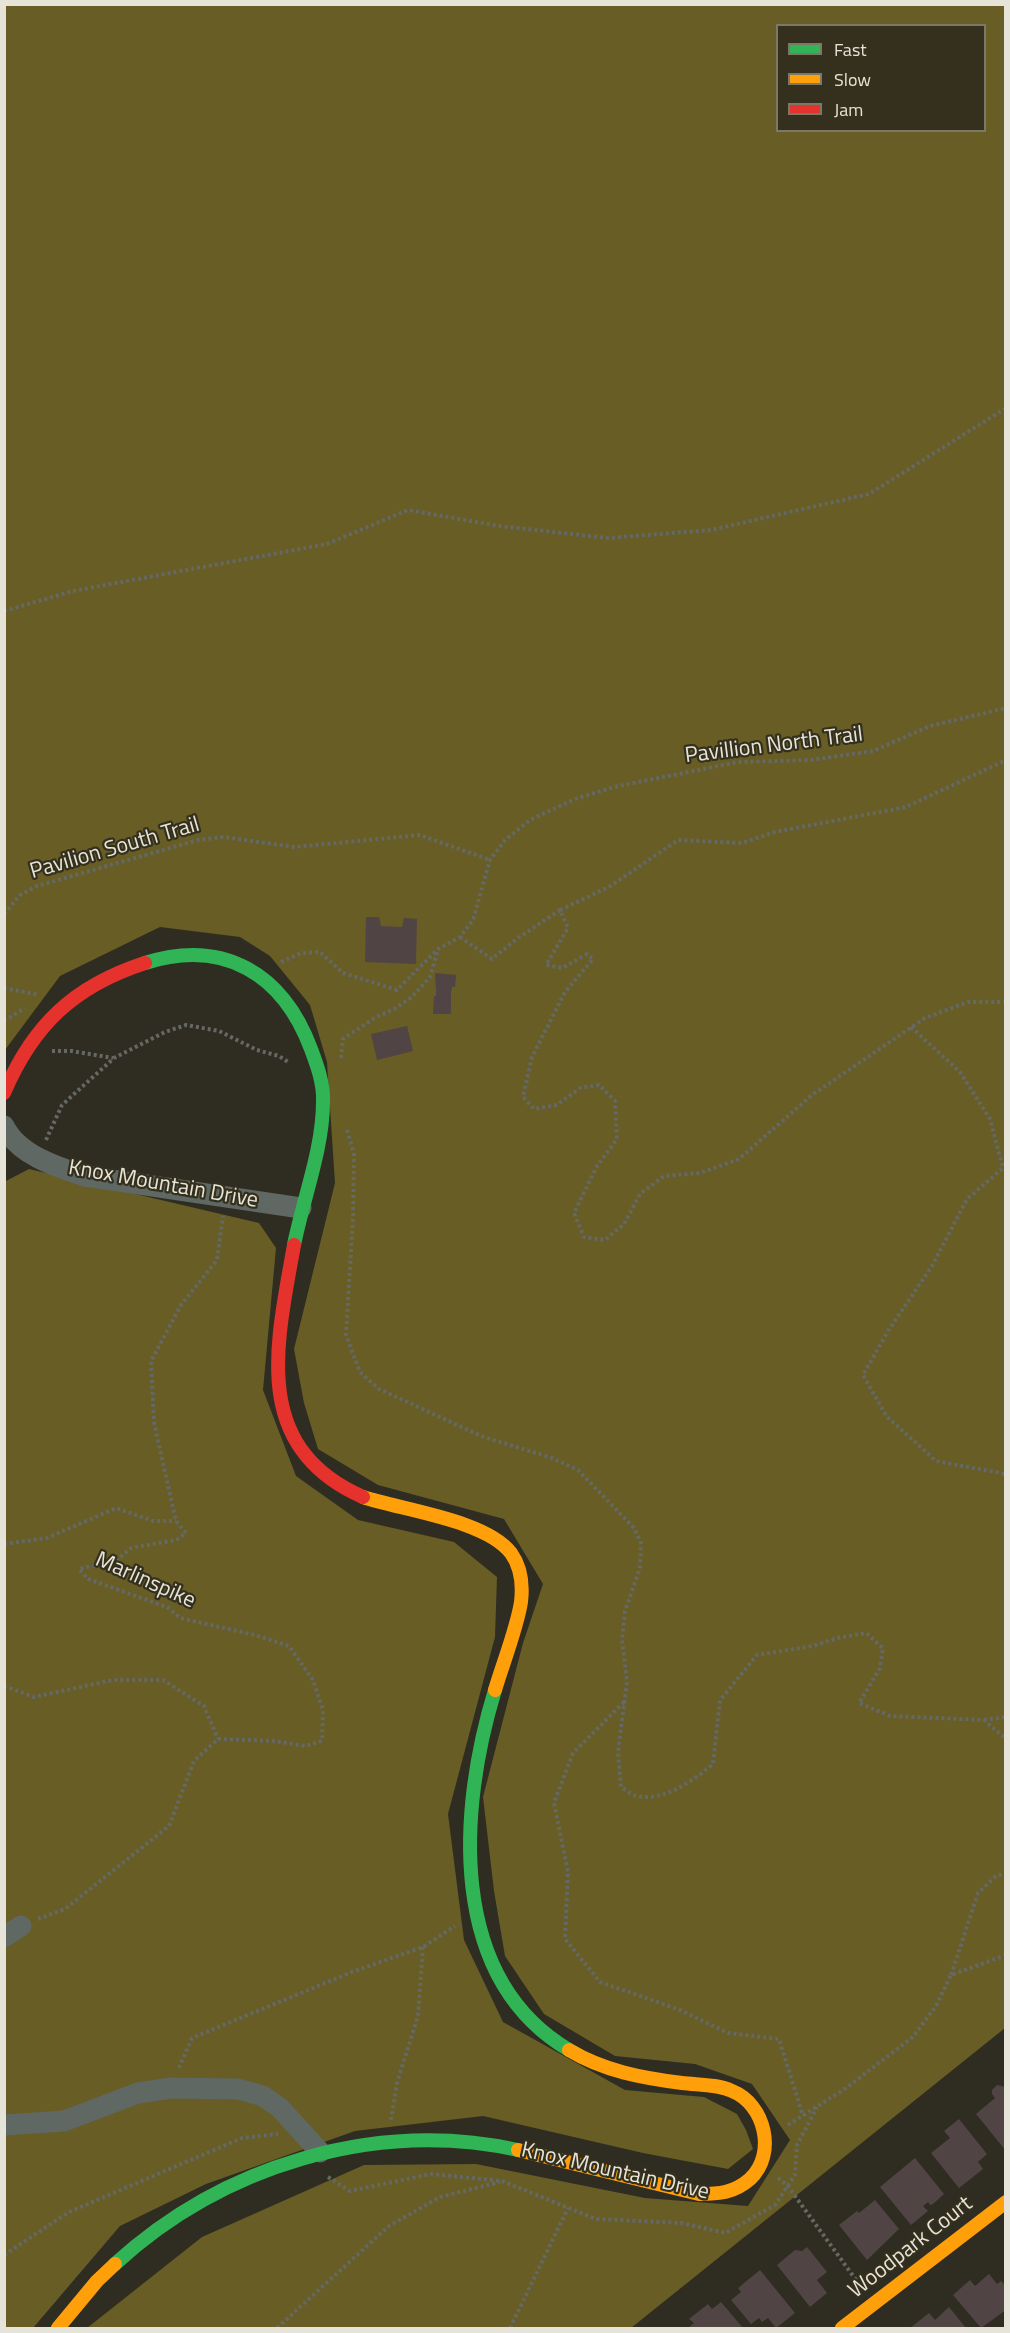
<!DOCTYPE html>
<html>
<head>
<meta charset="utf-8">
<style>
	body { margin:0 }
	#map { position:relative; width:1010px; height:2333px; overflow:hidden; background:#2f2c22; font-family:"Titillium Web",sans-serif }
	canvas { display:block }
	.frame { position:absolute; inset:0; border:6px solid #e6e4d8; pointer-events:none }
	.legend { position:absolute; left:776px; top:24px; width:210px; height:108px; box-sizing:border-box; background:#34301d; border:2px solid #7b7868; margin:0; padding:8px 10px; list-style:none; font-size:18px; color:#e6e4d8 }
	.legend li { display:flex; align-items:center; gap:12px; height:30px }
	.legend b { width:30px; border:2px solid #7b7868 }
</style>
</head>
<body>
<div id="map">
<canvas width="1010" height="2333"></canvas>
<div class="frame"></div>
<ul class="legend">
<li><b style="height:8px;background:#30b455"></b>Fast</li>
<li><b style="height:8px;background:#ff9f0a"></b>Slow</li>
<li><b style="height:8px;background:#e5322d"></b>Jam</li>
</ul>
</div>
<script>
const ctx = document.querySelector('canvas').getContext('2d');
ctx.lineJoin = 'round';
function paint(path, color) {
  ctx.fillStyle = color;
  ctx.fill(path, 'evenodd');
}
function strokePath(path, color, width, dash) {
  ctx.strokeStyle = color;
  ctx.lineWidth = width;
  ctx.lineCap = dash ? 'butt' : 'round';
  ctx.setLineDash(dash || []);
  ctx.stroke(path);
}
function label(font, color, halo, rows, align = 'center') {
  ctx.font = font + ' "Titillium Web",sans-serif';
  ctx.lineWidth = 4.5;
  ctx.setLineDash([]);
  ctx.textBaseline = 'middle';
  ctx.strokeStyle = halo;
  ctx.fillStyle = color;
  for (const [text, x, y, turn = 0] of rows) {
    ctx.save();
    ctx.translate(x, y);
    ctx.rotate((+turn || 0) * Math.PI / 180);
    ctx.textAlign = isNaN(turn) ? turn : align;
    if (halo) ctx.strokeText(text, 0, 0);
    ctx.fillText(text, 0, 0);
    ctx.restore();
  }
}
paint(new Path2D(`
	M 5,5 L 1005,5 L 1005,2028 L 631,2328 L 87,2328 L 202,2237 L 364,2165 L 476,2164 L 645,2198 L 748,2206 L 790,2140 L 752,2084 L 695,2064 L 615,2056 L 544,2014 L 505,1956 L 494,1891 L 483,1797 L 523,1643 L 543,1584 L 504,1519 L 378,1485 L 318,1449 L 304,1403 L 294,1349 L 335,1183 L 327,1062 L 310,1005 L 270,956 L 240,937 L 160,927 L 60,976 L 5,1050 ZM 778,26 L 984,26 L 984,130 L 778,130 Z
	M 29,1169 L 259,1223 L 276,1248 L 263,1390 L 296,1476 L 358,1520 L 454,1542 L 497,1577 L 495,1637 L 448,1814 L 464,1940 L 503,2022 L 625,2090 L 704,2097 L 737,2114 L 746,2130 L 753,2149 L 728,2169 L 643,2153 L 483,2116 L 355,2131 L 206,2184 L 120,2226 L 33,2328 L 5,2328 L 4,1182 Z`), '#675d25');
paint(new Path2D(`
	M 366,917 L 379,917 L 381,926 L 402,927 L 404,918 L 417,919 L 416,964 L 365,962 Z
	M 435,973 L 456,975 L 455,987 L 452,987 L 451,992 L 451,1014 L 433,1014 L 434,996 L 436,996 L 436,991 Z
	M 407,1026 L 413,1051 L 377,1060 L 371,1034 Z
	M 997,2085 L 1006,2087 L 1006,2151 L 976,2114 L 995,2098 L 992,2094 L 992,2090 Z
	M 959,2119 L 987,2154 L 978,2162 L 983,2169 L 959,2188 L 931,2153 L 950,2138 L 944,2131 Z
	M 915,2158 L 944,2194 L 933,2204 L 930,2205 L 928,2202 L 923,2206 L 928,2211 L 911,2225 L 880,2187 Z
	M 875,2200 L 899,2229 L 867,2260 L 839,2225 L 857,2211 L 859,2213 Z
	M 807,2247 L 827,2272 L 817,2280 L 827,2293 L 810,2307 L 777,2265 L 795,2250 L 802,2251 Z
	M 760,2270 L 795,2313 L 776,2328 L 768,2318 L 762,2322 L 759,2318 L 751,2324 L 731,2300 L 741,2292 L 738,2288 Z
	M 989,2274 L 997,2284 L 1001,2281 L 1006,2286 L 1006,2310 L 981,2328 L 953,2295 L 970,2280 L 975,2286 Z
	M 721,2302 L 743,2328 L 688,2328 L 694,2323 L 689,2319 L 708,2304 L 712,2309 Z
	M 949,2307 L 966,2328 L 910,2328 L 929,2313 L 935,2320 Z`), '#514445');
strokePath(new Path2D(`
	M 4,611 L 73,591 L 327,544 L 408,510 L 499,526 L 608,538 L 711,530 L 869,494 L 1006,408
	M 560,910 L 609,887 L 678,840 L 742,843 L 775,832 L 906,807 L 1006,760
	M 4,914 L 20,895 L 37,886 L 198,840 L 224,837 L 294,847 L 420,835 L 490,860
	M 460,937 L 492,959 L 518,938 L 560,910 L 568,928 L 546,965 L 562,968 L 587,954 L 593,959 L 565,992 L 532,1057 L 523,1097 L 534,1109 L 557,1105 L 580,1088 L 599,1085 L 615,1101 L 617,1139 L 597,1166 L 574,1213 L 584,1237 L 605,1240 L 624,1224 L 640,1194 L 664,1176 L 700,1173 L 739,1159 L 812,1095 L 925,1018 L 968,1002 L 1006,1002
	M 281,962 L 301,953 L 320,952 L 343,973 L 397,990 L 438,949 L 460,937 L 473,920 L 490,860 L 505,840 L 530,820 L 575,799 L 614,787 L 738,762 L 811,760 L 873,751 L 930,726 L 1006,708
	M 4,988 L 39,995
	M 4,1021 L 25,1008
	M 911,1027 L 960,1072 L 990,1119 L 1003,1168 L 967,1199 L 932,1266 L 888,1331 L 863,1375 L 887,1417 L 936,1461 L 1006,1474
	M 52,1051 L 72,1051 L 113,1058
	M 341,1058 L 343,1039 L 376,1017 L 394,1009 L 412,997 L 430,977 L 438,949
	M 347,1130 L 354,1154 L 353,1218 L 346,1335 L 360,1372 L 379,1389 L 481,1436 L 552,1458 L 578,1470 L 634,1528 L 641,1543 L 640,1568 L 625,1611 L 622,1640 L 627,1682 L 618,1752 L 621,1787 C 625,1789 631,1795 637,1796 C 664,1802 694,1780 713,1764 L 720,1700 L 757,1655 L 813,1646 L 837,1638 L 866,1633 L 883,1648 L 880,1668 L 859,1703 L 890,1716 L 984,1720 L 1006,1739
	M 46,1140 L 62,1105 L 114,1058 L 165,1032 L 186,1025 L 219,1031 L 257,1050 L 279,1056 L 288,1062
	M 4,1544 L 47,1538 L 116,1508 L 153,1521 L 176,1521
	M 4,1686 L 34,1697 L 113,1680 L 163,1680 L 204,1706 L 218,1739
	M 624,1702 L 573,1753 L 554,1803 L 568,1872 L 565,1939 L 600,1982 L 680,2010 L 728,2033 L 779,2039 L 803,2116
	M 984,1720 L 1006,1717
	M 38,1919 L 65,1909 L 169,1826 L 194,1761 L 218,1739 L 275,1741 L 305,1746 L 322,1741 L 323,1710 L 313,1680 L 289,1646 L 255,1635 L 180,1618 L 167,1607 L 88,1579 L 79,1569 L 117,1560 L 131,1548 L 176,1540 L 186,1533 L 176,1521 L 154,1423 L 151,1361 L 181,1305 L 217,1260 L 223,1216
	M 951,1975 L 978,1893 L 996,1876 L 1006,1873
	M 179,2068 L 192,2038 L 352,1972 L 423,1947 L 455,1926
	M 391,2120 L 397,2083 L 418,2016 L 423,1947
	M 788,2125 L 846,2088 L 913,2037 L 936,2006 L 951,1975 L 1006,1955
	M 328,2177 L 350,2191 L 431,2174 L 502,2181 L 596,2219 L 682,2223 L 725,2233 L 775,2205 L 795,2175 L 797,2145 L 817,2107
	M 778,2178 L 787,2185 L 859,2284
	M 4,2255 L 69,2212 L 242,2138 L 278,2134
	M 277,2328 L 389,2226 L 440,2197 L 500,2182
	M 510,2328 L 568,2208`), '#656863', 4, [3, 3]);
strokePath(new Path2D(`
	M 4,1126 C 18,1155 57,1167 85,1176 L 301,1208
	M 4,1937 L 21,1926
	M 4,2125 L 64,2121 L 138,2093 L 171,2088 L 238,2089 L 263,2096 L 280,2108 L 320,2152`), '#5f6863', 21);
strokePath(new Path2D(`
	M 145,963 C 224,938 283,974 311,1049 C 317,1065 324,1084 323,1102 C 323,1149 303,1199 294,1245
	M 495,1690 C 459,1808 446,1977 569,2050
	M 115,2264 C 222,2166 374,2119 518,2150`), '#30b455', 14);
strokePath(new Path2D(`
	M 363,1497 C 402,1510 486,1520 511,1553 C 521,1567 523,1585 521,1602 C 517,1628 503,1663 495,1690
	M 518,2150 L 699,2194 C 719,2194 734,2193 750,2179 C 777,2154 765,2104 732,2091 C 717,2084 698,2085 682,2083 C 642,2078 604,2071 569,2050
	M 58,2328 L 97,2281 L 115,2264
	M 842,2328 L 1006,2202`), '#ff9f0a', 14);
strokePath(new Path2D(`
	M 4,1093 C 33,1025 74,986 145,963
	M 294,1245 C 277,1342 249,1447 363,1497`), '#e5322d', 14);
label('22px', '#e6e4d8', '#34301d', [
	["Pavillion North Trail",774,746,-7],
	["Pavilion South Trail",115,849,-16],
	["Knox Mountain Drive",163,1185,10],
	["Marlinspike",145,1581,24],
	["Knox Mountain Drive",615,2172,13],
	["Woodpark Court",911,2248,-38]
]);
</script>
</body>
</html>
